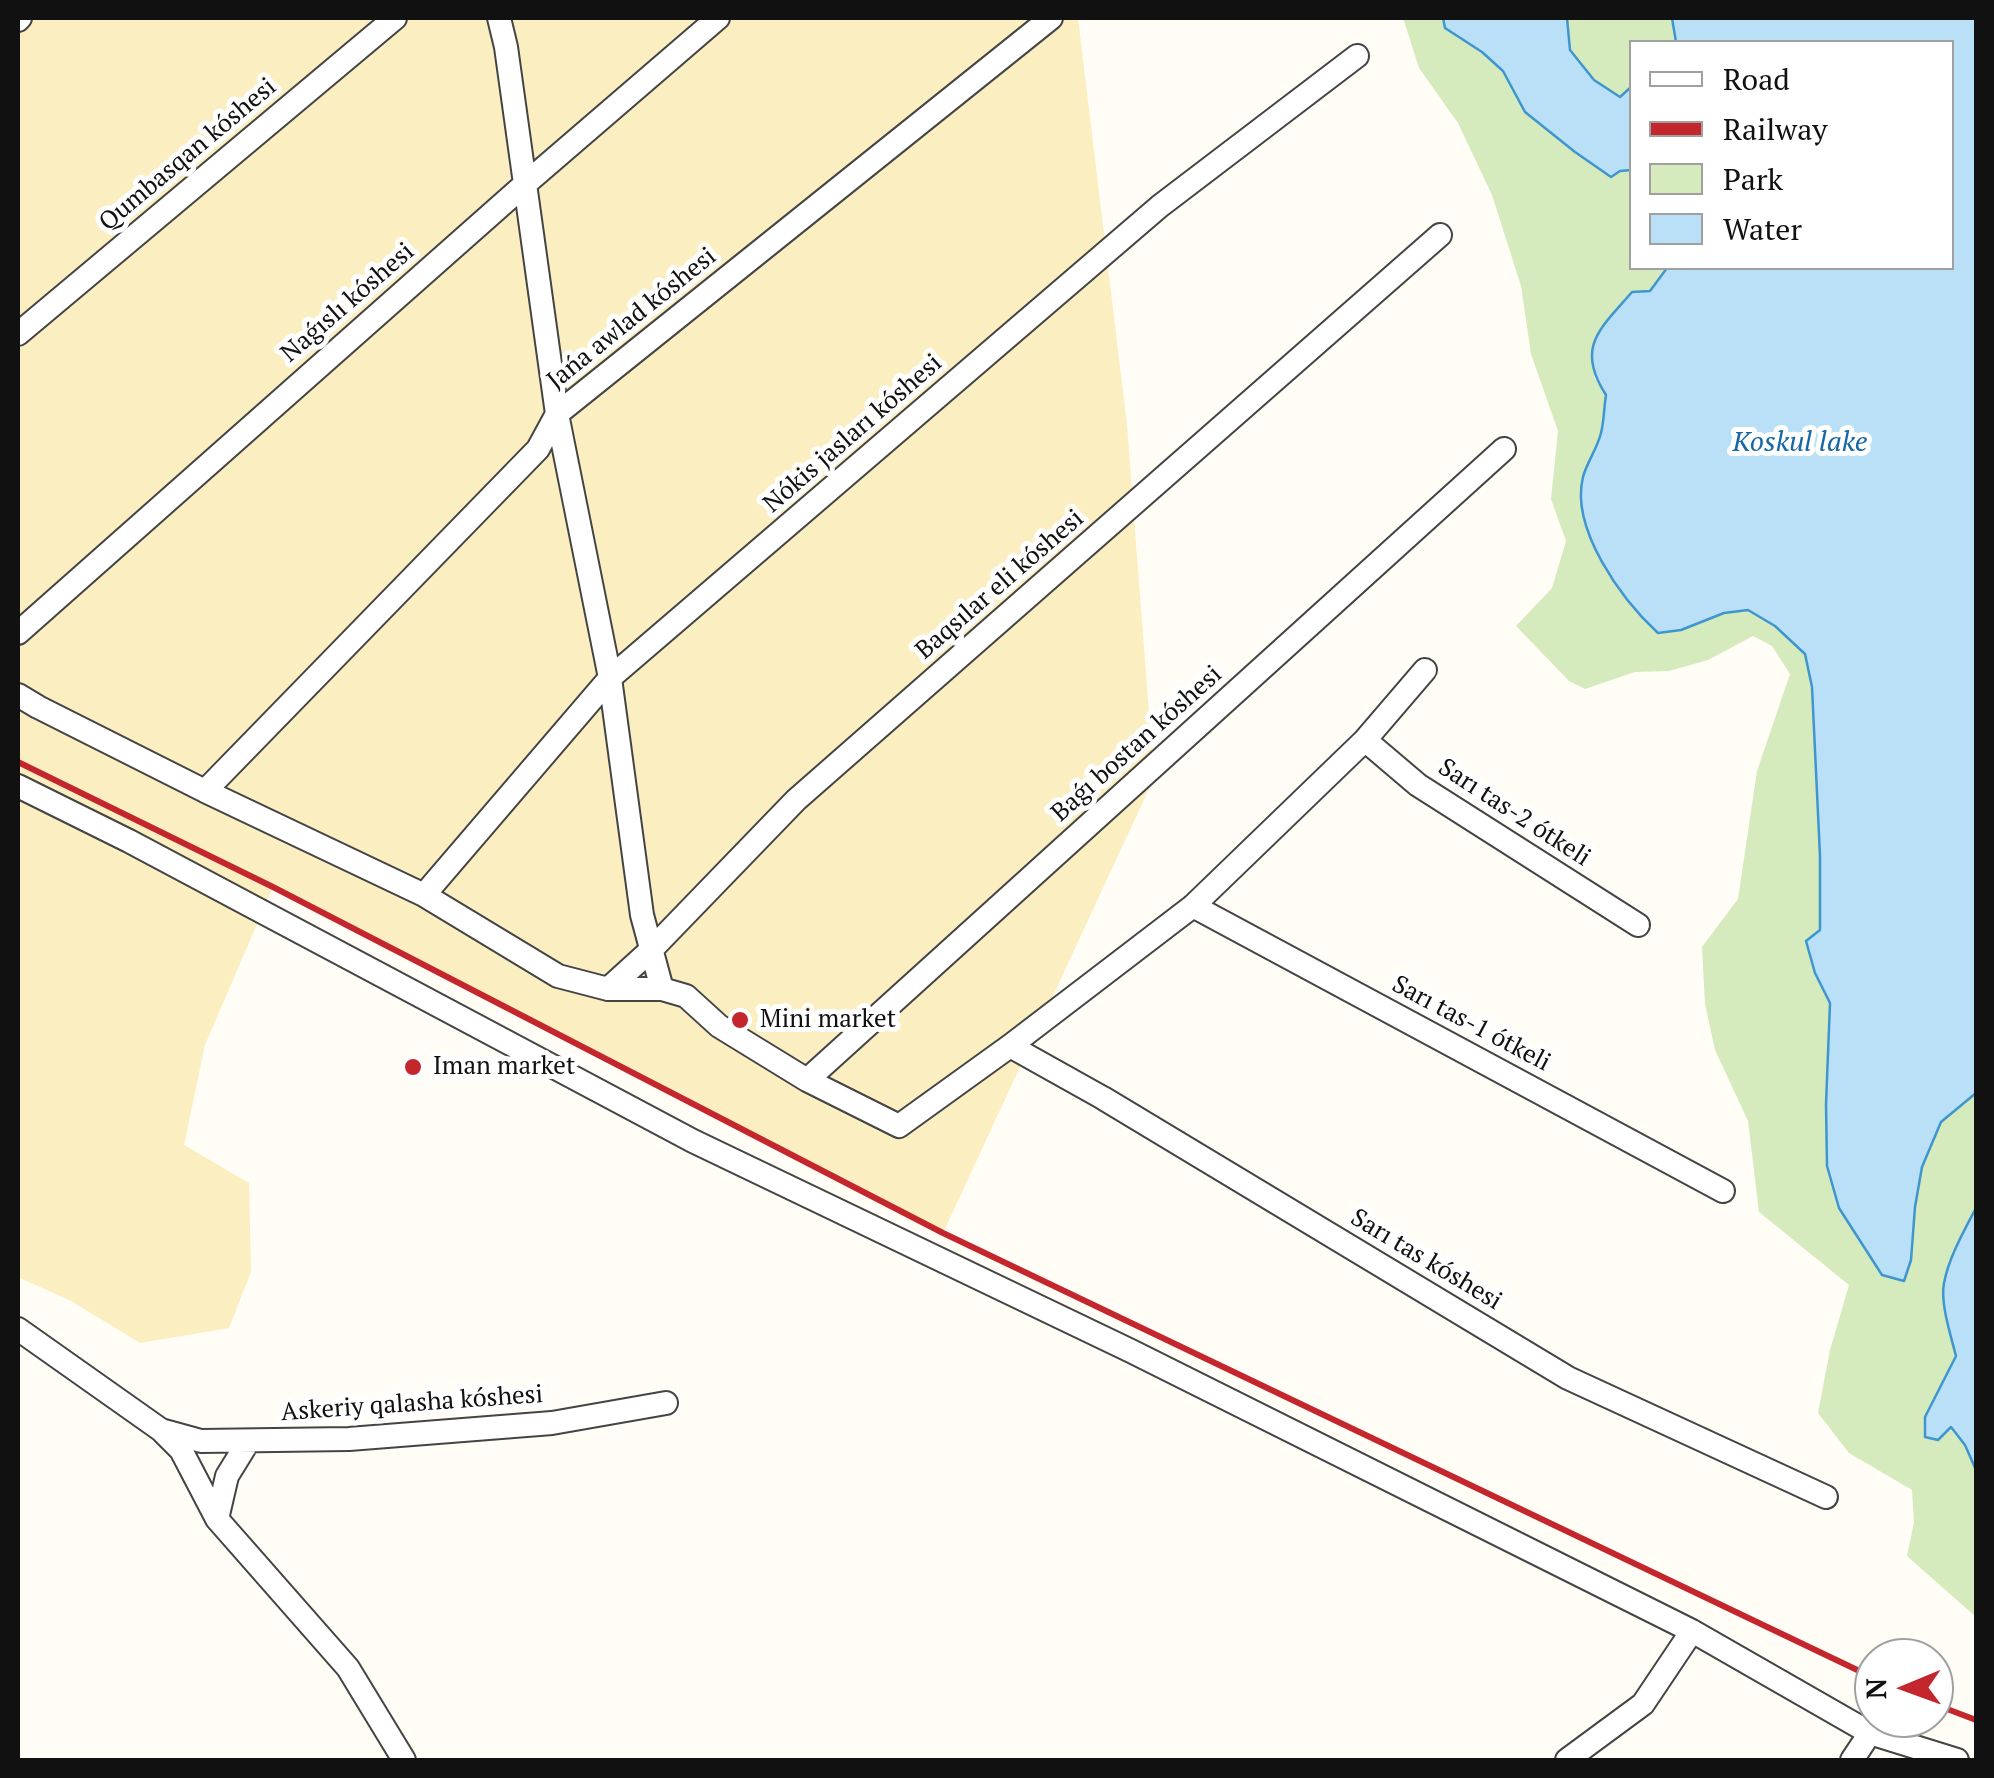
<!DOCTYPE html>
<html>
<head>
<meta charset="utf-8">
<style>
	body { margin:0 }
	#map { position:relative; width:1994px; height:1778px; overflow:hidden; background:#fffdf5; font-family:"PT Serif",serif }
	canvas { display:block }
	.frame { position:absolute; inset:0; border:20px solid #111; pointer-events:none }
	.legend { position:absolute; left:1629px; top:40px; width:325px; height:230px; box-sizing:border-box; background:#fff; border:2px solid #a0a0a0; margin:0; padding:12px 18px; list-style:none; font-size:30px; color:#111 }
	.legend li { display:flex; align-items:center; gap:20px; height:50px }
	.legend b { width:50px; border:2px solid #a0a0a0 }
	.north { position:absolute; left:1854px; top:1638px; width:100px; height:100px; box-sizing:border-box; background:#fff; border:2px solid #a0a0a0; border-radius:50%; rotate:269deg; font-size:28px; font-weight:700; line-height:40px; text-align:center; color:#111 }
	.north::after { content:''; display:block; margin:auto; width:35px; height:45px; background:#c4262e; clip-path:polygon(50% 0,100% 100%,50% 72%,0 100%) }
</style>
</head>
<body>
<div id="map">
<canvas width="1994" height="1778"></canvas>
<div class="frame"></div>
<ul class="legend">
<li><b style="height:12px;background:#fff"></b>Road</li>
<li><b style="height:12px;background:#c4262e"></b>Railway</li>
<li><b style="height:28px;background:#d5ebbd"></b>Park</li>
<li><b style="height:28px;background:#b9e0f7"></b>Water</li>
</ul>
<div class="north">N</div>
</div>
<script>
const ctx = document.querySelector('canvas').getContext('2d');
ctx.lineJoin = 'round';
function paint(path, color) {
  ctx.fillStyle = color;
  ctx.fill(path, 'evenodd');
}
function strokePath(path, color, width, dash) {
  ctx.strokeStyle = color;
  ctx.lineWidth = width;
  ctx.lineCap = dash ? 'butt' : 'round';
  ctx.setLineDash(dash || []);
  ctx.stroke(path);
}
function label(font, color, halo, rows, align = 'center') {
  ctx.font = font + ' "PT Serif",serif';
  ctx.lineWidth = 10;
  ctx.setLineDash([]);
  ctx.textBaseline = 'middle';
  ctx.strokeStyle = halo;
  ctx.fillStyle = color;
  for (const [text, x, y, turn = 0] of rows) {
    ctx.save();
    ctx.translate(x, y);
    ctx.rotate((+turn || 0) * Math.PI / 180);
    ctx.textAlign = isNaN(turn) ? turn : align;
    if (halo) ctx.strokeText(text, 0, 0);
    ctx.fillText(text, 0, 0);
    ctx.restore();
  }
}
paint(new Path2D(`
	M 1403,18 L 1443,18 L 1446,28 L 1482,53 L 1503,71 L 1525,112 L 1575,152 L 1611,177 L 1620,171 L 1631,170 L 1632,268 L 1667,268 L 1650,291 L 1631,292 L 1599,330 L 1594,377 L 1606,394 L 1601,434 L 1582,479 L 1681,630 L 1724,613 L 1748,610 L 1775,626 L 1805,654 L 1812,687 L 1820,856 L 1820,930 L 1815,973 L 1830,1003 L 1826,1104 L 1827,1166 L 1882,1275 L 1904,1280 L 1922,1167 L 1941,1122 L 1976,1093 L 1976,1208 L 1961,1237 L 1943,1286 L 1949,1329 L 1957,1355 L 1925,1417 L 1925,1437 L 1950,1427 L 1965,1445 L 1976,1470 L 1976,1617 L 1907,1556 L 1914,1522 L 1912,1490 L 1849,1453 L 1818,1413 L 1830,1350 L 1849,1285 L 1759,1212 L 1748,1121 L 1715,1050 L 1705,1004 L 1702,947 L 1738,899 L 1757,771 L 1790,674 L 1772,646 L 1753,636 L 1708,660 L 1669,671 L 1635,672 L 1585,689 L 1569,681 L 1516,626 L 1552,588 L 1566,541 L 1551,499 L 1558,431 L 1531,354 L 1521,286 L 1492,195 L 1458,123 L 1419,68 Z
	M 1567,18 L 1672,18 L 1676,42 L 1632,42 L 1631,87 L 1620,98 L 1594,80 L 1570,50 Z`), '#d5ebbd');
paint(new Path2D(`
	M 18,18 L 1078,18 L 1127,425 L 1154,778 L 943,1233 L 273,887 L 205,1045 L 184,1145 L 249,1183 L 251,1272 L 229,1328 L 140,1343 L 71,1301 L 18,1277 Z`), '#fbeec1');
const water = new Path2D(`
	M 1443,18 L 1567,18 L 1570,50 L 1594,80 L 1620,97 L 1631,87 L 1631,170 L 1620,171 L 1611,177 L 1575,152 L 1525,112 L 1503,71 L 1482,52 L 1445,28 Z
	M 1672,18 L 1976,18 L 1976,1093 L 1941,1122 L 1922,1167 L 1915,1207 L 1911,1260 L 1904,1281 L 1882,1275 L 1839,1208 L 1827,1166 L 1826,1104 L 1830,1003 L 1815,973 L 1806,941 L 1820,930 L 1820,856 L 1812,687 L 1805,654 L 1775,626 L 1748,610 L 1724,613 L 1681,630 L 1658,633 C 1622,600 1570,529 1583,477 C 1587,462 1597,449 1601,433 C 1604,421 1604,407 1606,395 C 1575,347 1600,329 1632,292 L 1650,291 L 1667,268 L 1952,268 L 1952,42 L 1676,42 Z
	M 1976,1208 L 1976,1470 L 1965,1445 L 1951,1427 L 1938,1440 L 1925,1437 L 1925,1417 L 1956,1356 C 1951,1336 1940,1303 1944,1283 C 1949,1257 1964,1231 1976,1208 Z`);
paint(water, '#b9e0f7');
strokePath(water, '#3f96cf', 2.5);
const minor = new Path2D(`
	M 499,18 L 506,47 L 557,414 L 610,678 L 642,915 L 662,989
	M 18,20 L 20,18
	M 18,334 L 395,18
	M 18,633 L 524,185 L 718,18
	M 18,695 L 38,707 L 205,791 L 424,895 L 558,976 L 608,989 L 662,989 L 686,996 L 719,1026 L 807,1080 L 899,1126 L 1010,1046 L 1193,906 L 1365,740 L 1425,670
	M 1365,740 L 1418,785 L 1638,925
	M 18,786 L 129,841 L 693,1141 L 1131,1351 L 1692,1631 L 1870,1733 L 1957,1760
	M 205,791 L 538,449 L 557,414 L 1051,18
	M 424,895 L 610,678 L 1160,206 L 1357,56
	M 1193,906 L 1723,1191
	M 608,989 L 651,950 L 796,800 L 1440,235
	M 1010,1046 L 1103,1098 L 1568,1378 L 1826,1497
	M 807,1080 L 1504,449
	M 18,1329 L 161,1430 L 201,1441 L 349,1439 L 552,1423 L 666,1403
	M 163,1432 L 181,1450 L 217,1519 L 348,1668 L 404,1760
	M 217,1519 L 227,1476 L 248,1442
	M 1567,1760 L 1643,1704 L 1692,1631
	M 1852,1760 L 1870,1733`);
strokePath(minor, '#444', 26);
strokePath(minor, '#fff', 22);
strokePath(new Path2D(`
	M 18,762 L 273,887 L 943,1233 L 1874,1678
	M 1934,1704 L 1976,1720`), '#c4262e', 6);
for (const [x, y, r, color] of [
	[740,1020,10,"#c4262e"],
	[413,1067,10,"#c4262e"]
]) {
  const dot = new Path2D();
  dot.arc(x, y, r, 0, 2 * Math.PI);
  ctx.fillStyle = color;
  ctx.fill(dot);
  strokePath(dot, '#fff', 4);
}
label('25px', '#111', '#fff', [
	["Qumbasqan kóshesi",188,155,-40],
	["Naǵıslı kóshesi",348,303,-41],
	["Jańa awlad kóshesi",632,319,-39],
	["Nókis jasları kóshesi",853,434,-41],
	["Baqsılar eli kóshesi",1000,585,-41],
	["Baǵı bostan kóshesi",1137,744,-42],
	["Sarı tas-2 ótkeli",1514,813,33],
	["Sarı tas-1 ótkeli",1471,1024,28],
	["Sarı tas kóshesi",1426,1260,31],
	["Askeriy qalasha kóshesi",412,1404,-4]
]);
label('25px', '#111', '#fff', [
	["Mini market",760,1020],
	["Iman market",433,1067]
], 'left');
label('italic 28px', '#1768a6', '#fff', [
	["Koskul lake",1800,443]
]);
</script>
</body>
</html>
